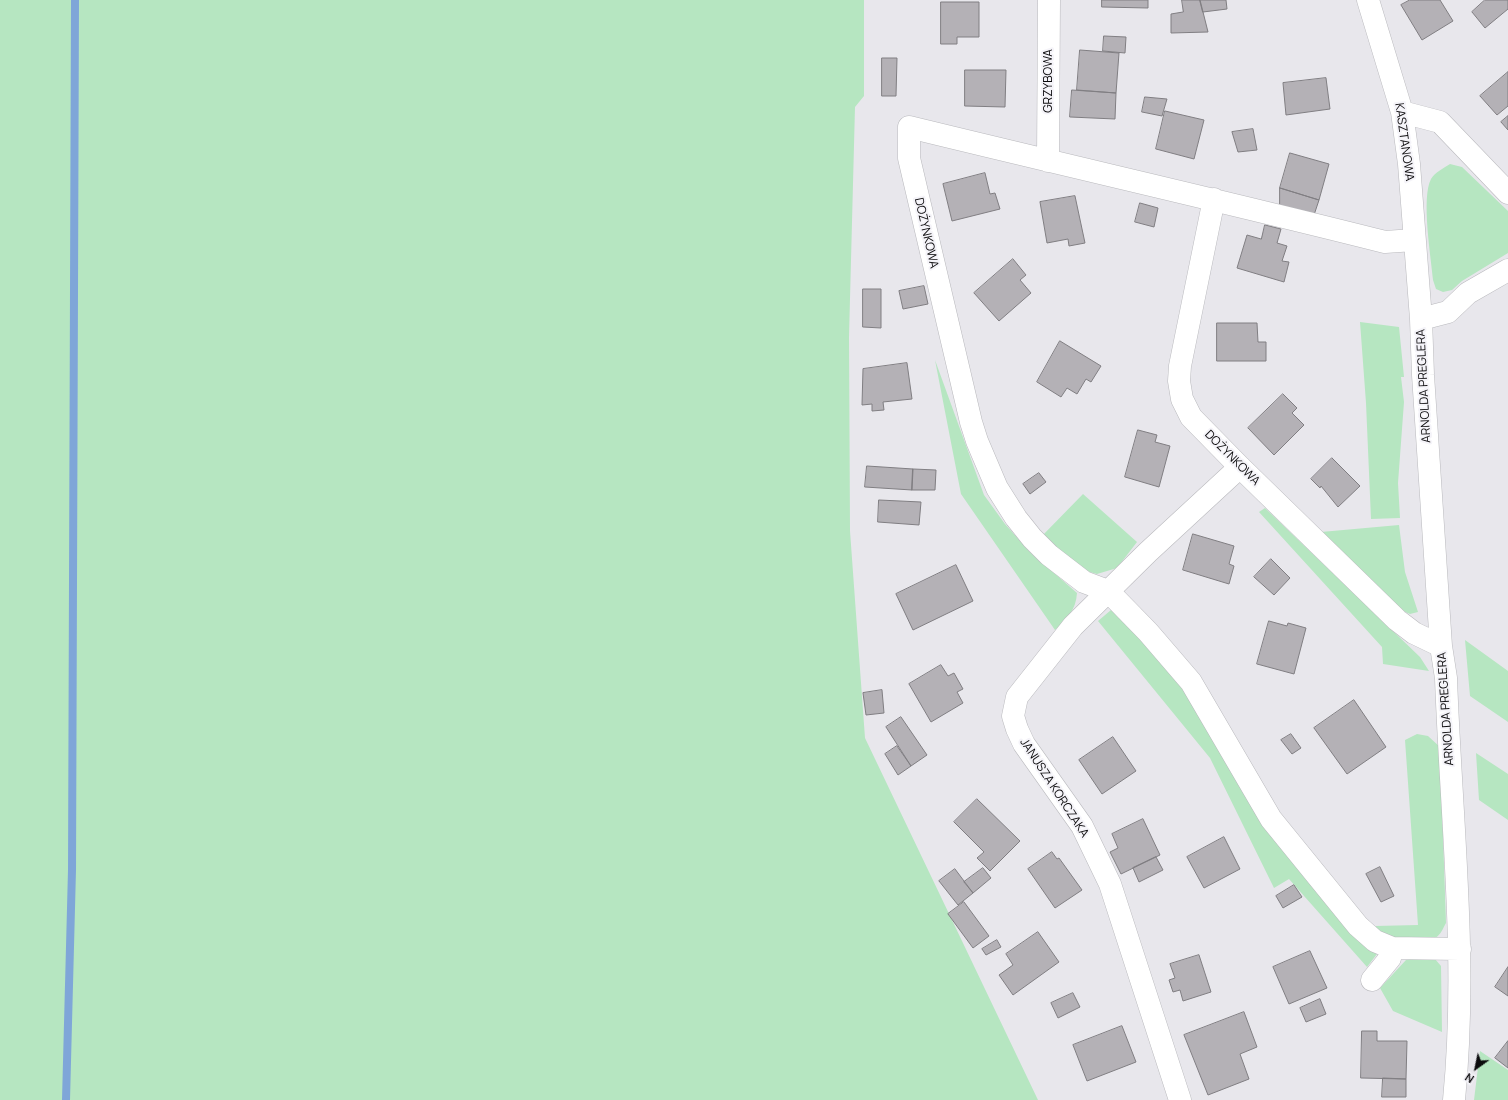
<!DOCTYPE html>
<html>
<head>
<meta charset="utf-8">
<style>
	body { margin:0 }
	#map { position:relative; width:1508px; height:1100px; overflow:hidden; background:#e8e7ec; font-family:Manrope,sans-serif }
	canvas { display:block }
	.north { position:absolute; left:1456px; top:1048px; width:40px; height:40px; -webkit-text-stroke:3px #f5f4f9; paint-order:stroke; rotate:213deg; font-size:11px; font-weight:700; line-height:16px; text-align:center; color:#0c0b0d }
	.north::after { content:''; display:block; margin:auto; width:14px; height:18px; background:#0c0b0d; clip-path:polygon(50% 0,100% 100%,50% 72%,0 100%) }
</style>
</head>
<body>
<div id="map">
<canvas width="1508" height="1100"></canvas>
<div class="north">N</div>
</div>
<script>
const ctx = document.querySelector('canvas').getContext('2d');
ctx.lineJoin = 'round';
function paint(path, color) {
  ctx.fillStyle = color;
  ctx.fill(path, 'evenodd');
}
function strokePath(path, color, width, dash) {
  ctx.strokeStyle = color;
  ctx.lineWidth = width;
  ctx.lineCap = dash ? 'butt' : 'round';
  ctx.setLineDash(dash || []);
  ctx.stroke(path);
}
function label(font, color, halo, rows, align = 'center') {
  ctx.font = font + ' Manrope,sans-serif';
  ctx.lineWidth = 4;
  ctx.setLineDash([]);
  ctx.textBaseline = 'middle';
  ctx.strokeStyle = halo;
  ctx.fillStyle = color;
  for (const [text, x, y, turn = 0] of rows) {
    ctx.save();
    ctx.translate(x, y);
    ctx.rotate((+turn || 0) * Math.PI / 180);
    ctx.textAlign = isNaN(turn) ? turn : align;
    if (halo) ctx.strokeText(text, 0, 0);
    ctx.fillText(text, 0, 0);
    ctx.restore();
  }
}
paint(new Path2D(`
	M 0,0 L 864,0 L 864,96 L 855,107 L 849,337 L 850,531 L 865,738 L 1038,1100 L 0,1100 Z
	M 1450,164 L 1462,167 L 1508,211 L 1508,253 L 1462,281 L 1452,290 L 1443,292 L 1436,289 L 1433,280 C 1431,257 1421,198 1431,179 C 1435,172 1444,168 1450,164 Z
	M 1360,322 L 1399,327 L 1404,377 L 1401,377 L 1404,402 L 1398,483 L 1400,518 L 1371,519 L 1366,403 Z
	M 935,360 L 984,495 L 1005,524 L 1029,551 L 1077,593 C 1076,610 1067,619 1055,630 L 961,494 Z
	M 1083,494 L 1137,542 L 1117,568 L 1097,574 L 1079,569 L 1041,537 Z
	M 1265,508 L 1420,657 L 1429,671 L 1383,664 L 1382,647 L 1259,512 Z
	M 1399,525 L 1405,572 L 1418,612 L 1410,614 L 1403,611 L 1321,532 Z
	M 1111,610 L 1128,622 L 1178,681 L 1377,954 L 1367,967 L 1289,879 L 1274,888 L 1210,758 L 1098,621 Z
	M 1465,640 L 1508,671 L 1508,722 L 1470,696 Z
	M 1417,734 L 1428,736 L 1440,747 L 1446,923 C 1443,928 1441,935 1435,938 C 1423,943 1398,938 1385,937 L 1375,926 L 1418,925 L 1405,740 Z
	M 1476,753 L 1508,774 L 1508,820 L 1479,800 Z
	M 1415,958 L 1435,959 L 1441,966 L 1442,1032 L 1393,1011 L 1380,988 L 1406,960 Z
	M 1480,1051 L 1508,1070 L 1508,1100 L 1474,1100 Z`), '#b6e6c1');
strokePath(new Path2D(`
	M 66,1100 L 72,870 L 75,0`), '#7fa6d8', 8);
const building = new Path2D(`
	M 1102,0 L 1148,0 L 1148,8 L 1102,7 Z
	M 1182,0 L 1200,0 L 1208,32 L 1171,33 L 1171,14 L 1183,12 Z
	M 1200,0 L 1226,0 L 1227,9 L 1203,12 Z
	M 1410,0 L 1440,0 L 1453,21 L 1422,40 L 1401,5 Z
	M 1485,0 L 1508,0 L 1508,9 L 1485,28 L 1472,12 Z
	M 941,2 L 979,2 L 979,37 L 957,37 L 957,44 L 941,44 Z
	M 1104,36 L 1126,37 L 1125,53 L 1103,51 Z
	M 1080,50 L 1119,53 L 1116,93 L 1077,90 Z
	M 882,58 L 897,58 L 896,96 L 882,96 Z
	M 965,70 L 1006,70 L 1005,107 L 965,106 Z
	M 1508,72 L 1508,106 L 1497,115 L 1480,96 Z
	M 1326,78 L 1330,109 L 1286,115 L 1283,83 Z
	M 1072,90 L 1116,93 L 1115,119 L 1070,117 Z
	M 1145,97 L 1167,99 L 1162,116 L 1142,112 Z
	M 1165,111 L 1204,120 L 1194,159 L 1156,149 Z
	M 1508,116 L 1508,130 L 1501,122 Z
	M 1253,129 L 1257,150 L 1238,152 L 1232,132 Z
	M 1290,153 L 1329,164 L 1319,200 L 1280,188 Z
	M 985,173 L 990,194 L 995,193 L 1000,209 L 952,221 L 943,184 Z
	M 1280,188 L 1319,200 L 1314,215 L 1280,206 Z
	M 1075,196 L 1085,243 L 1069,246 L 1068,239 L 1047,243 L 1040,202 Z
	M 1140,203 L 1158,208 L 1154,227 L 1135,222 Z
	M 1265,225 L 1281,229 L 1277,243 L 1287,246 L 1282,261 L 1289,262 L 1284,282 L 1237,268 L 1247,235 L 1261,239 Z
	M 1013,259 L 1026,275 L 1020,280 L 1031,293 L 999,321 L 974,293 Z
	M 924,286 L 928,304 L 903,309 L 899,291 Z
	M 863,289 L 881,289 L 881,328 L 863,327 Z
	M 1217,323 L 1257,323 L 1258,342 L 1266,342 L 1266,361 L 1217,361 Z
	M 1060,341 L 1101,366 L 1091,382 L 1086,379 L 1077,394 L 1067,388 L 1061,397 L 1037,382 Z
	M 907,363 L 912,399 L 883,402 L 884,410 L 872,411 L 872,404 L 862,405 L 863,369 Z
	M 1283,394 L 1297,408 L 1292,413 L 1304,425 L 1274,455 L 1248,428 Z
	M 1138,430 L 1157,435 L 1155,442 L 1170,446 L 1159,487 L 1125,477 Z
	M 1332,458 L 1360,486 L 1338,507 L 1321,486 L 1320,488 L 1311,479 Z
	M 867,466 L 913,469 L 912,490 L 865,487 Z
	M 913,469 L 936,470 L 935,490 L 912,490 Z
	M 1039,473 L 1046,482 L 1030,494 L 1023,484 Z
	M 879,500 L 921,502 L 919,525 L 878,522 Z
	M 1193,534 L 1234,546 L 1229,564 L 1234,566 L 1229,584 L 1183,570 Z
	M 1271,559 L 1290,578 L 1274,595 L 1254,577 Z
	M 956,565 L 973,601 L 913,630 L 896,594 Z
	M 1269,621 L 1287,626 L 1288,623 L 1306,628 L 1294,674 L 1257,664 Z
	M 941,665 L 948,676 L 954,673 L 963,689 L 957,692 L 963,703 L 931,722 L 909,684 Z
	M 882,690 L 884,713 L 866,715 L 863,693 Z
	M 1354,700 L 1386,747 L 1347,774 L 1314,728 Z
	M 901,717 L 927,755 L 911,766 L 886,727 Z
	M 1291,734 L 1301,748 L 1292,754 L 1281,740 Z
	M 1113,737 L 1136,771 L 1102,794 L 1079,760 Z
	M 897,746 L 911,766 L 898,775 L 885,754 Z
	M 977,799 L 1020,841 L 990,871 L 977,858 L 984,852 L 954,822 Z
	M 1143,819 L 1160,855 L 1121,874 L 1110,852 L 1118,848 L 1112,834 Z
	M 1224,837 L 1240,869 L 1204,888 L 1187,857 Z
	M 1052,852 L 1057,859 L 1059,858 L 1082,890 L 1055,908 L 1028,869 Z
	M 1156,857 L 1163,870 L 1139,882 L 1133,868 Z
	M 1380,867 L 1394,896 L 1381,902 L 1366,874 Z
	M 983,868 L 991,878 L 973,893 L 964,882 Z
	M 955,869 L 973,893 L 958,905 L 939,881 Z
	M 1294,885 L 1302,897 L 1283,908 L 1276,896 Z
	M 964,902 L 989,936 L 973,948 L 948,914 Z
	M 1038,932 L 1059,962 L 1013,995 L 999,975 L 1013,965 L 1006,954 Z
	M 997,940 L 1001,947 L 986,955 L 982,949 Z
	M 1310,951 L 1327,988 L 1289,1004 L 1273,967 Z
	M 1199,955 L 1211,992 L 1183,1001 L 1180,990 L 1173,992 L 1169,980 L 1175,978 L 1170,964 Z
	M 1508,967 L 1508,996 L 1495,987 Z
	M 1073,993 L 1080,1007 L 1058,1018 L 1051,1003 Z
	M 1320,999 L 1326,1014 L 1306,1022 L 1300,1008 Z
	M 1244,1012 L 1257,1047 L 1240,1054 L 1249,1079 L 1208,1095 L 1184,1035 Z
	M 1122,1026 L 1136,1062 L 1087,1081 L 1073,1045 Z
	M 1362,1031 L 1377,1031 L 1377,1041 L 1407,1041 L 1406,1079 L 1361,1078 Z
	M 1508,1041 L 1508,1068 L 1495,1058 Z
	M 1383,1078 L 1406,1079 L 1406,1097 L 1382,1097 Z`);
paint(building, '#b4b1b6');
strokePath(building, '#807e82', 1);
const minor = new Path2D(`
	M 1368,0 L 1402,112 L 1409,164 L 1421,319 L 1423,375 L 1441,646 L 1446,678 C 1451,819 1468,959 1454,1100
	M 1402,112 L 1440,122 L 1508,193
	M 1048,161 L 1049,0
	M 1214,199 L 1180,366 L 1179,381 L 1182,399 L 1191,417 L 1240,467 L 1397,620 L 1414,633 L 1441,646
	M 1421,319 L 1448,312 L 1468,293 L 1508,270
	M 1392,948 L 1375,941 L 1358,926 L 1271,819 L 1191,682 L 1148,632 L 1108,591 L 1084,582 L 1049,555 L 1032,538 L 1016,518 L 997,488 L 977,441 L 971,422 L 909,158 L 909,127 C 1068,166 1227,202 1385,242 L 1414,240
	M 1372,980 L 1390,958 L 1392,948 L 1460,949
	M 1180,1100 L 1110,884 L 1082,826 L 1024,744 L 1017,729 L 1013,716 L 1017,697 L 1073,626 L 1148,552 L 1240,467`);
strokePath(minor, '#b9b9bd', 23);
strokePath(minor, '#fff', 22);
label('12px', '#0c0b0d', '#f5f4f9', [
	["GRZYBOWA",1049,81,-90],
	["KASZTANOWA",1404,142,82],
	["DOŻYNKOWA",926,233,77],
	["ARNOLDA PREGLERA",1424,386,-93],
	["DOŻYNKOWA",1232,458,45],
	["ARNOLDA PREGLERA",1446,709,-94],
	["JANUSZA KORCZAKA",1054,788,57]
]);
</script>
</body>
</html>
